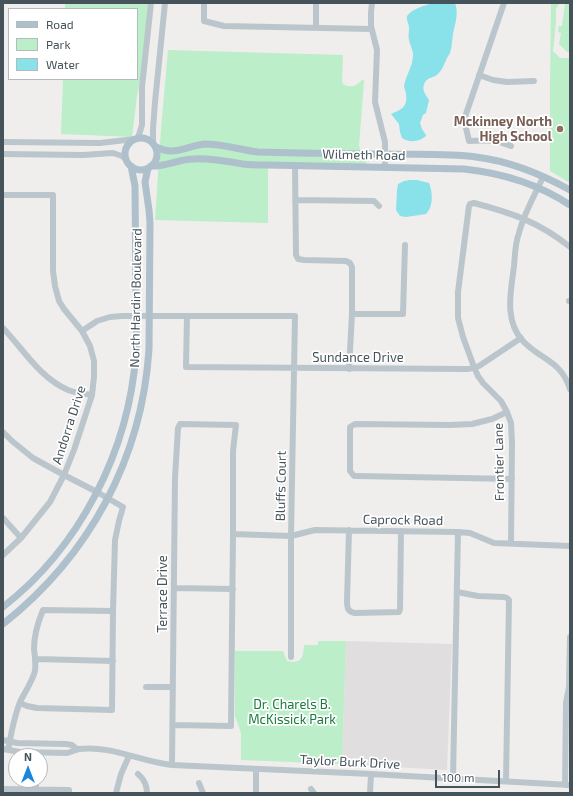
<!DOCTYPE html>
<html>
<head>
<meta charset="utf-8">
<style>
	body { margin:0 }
	#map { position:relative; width:573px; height:796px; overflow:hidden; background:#f0eded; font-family:"Exo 2",sans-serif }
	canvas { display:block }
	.frame { position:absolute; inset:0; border:4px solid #46535a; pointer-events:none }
	.legend { position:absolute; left:8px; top:8px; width:130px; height:72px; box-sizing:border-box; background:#fff; border:1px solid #b5babd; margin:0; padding:5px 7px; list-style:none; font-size:12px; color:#46535a }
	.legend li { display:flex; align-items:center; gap:8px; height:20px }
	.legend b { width:20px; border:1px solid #b5babd }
	.north { position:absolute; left:8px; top:748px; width:40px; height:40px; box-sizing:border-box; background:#fff; border:1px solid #b5babd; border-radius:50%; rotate:0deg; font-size:11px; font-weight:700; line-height:16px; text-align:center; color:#46535a }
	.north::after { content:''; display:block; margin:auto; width:14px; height:18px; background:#1c86db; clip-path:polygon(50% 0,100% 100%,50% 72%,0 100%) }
	.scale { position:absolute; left:435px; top:770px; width:65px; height:18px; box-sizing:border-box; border:2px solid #46535a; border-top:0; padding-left:5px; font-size:12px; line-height:14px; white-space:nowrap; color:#46535a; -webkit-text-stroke:3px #fff; paint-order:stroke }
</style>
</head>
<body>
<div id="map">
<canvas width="573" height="796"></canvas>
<div class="frame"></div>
<ul class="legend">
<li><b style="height:5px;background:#adc0cc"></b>Road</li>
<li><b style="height:11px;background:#bbeec9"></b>Park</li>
<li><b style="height:11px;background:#89e1ea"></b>Water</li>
</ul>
<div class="north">N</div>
<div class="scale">100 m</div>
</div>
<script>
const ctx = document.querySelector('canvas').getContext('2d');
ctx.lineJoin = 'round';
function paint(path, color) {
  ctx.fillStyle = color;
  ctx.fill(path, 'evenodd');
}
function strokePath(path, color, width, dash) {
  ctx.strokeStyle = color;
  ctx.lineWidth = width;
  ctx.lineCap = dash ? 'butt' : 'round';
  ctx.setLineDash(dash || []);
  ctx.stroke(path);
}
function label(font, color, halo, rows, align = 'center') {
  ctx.font = font + ' "Exo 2",sans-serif';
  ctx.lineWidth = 3.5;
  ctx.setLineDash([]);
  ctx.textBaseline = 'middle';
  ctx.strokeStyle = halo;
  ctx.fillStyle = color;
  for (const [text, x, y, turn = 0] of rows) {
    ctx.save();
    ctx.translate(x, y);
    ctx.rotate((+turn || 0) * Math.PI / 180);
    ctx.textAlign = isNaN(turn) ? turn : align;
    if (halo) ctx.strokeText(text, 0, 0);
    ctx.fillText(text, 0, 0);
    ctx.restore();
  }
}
paint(new Path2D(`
	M 346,641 L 452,644 L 447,770 L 342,764 Z`), '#e1dedf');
paint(new Path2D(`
	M 65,3 L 152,3 L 147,42 L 137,96 L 132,137 L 61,134 L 63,79 L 137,79 L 137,9 L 65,9 Z
	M 551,3 L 559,3 L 556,9 L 556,22 L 553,51 L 560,58 L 570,58 L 570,183 L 550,171 L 550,86 Z
	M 565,3 L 570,3 L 570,52 L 567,52 L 559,44 L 561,33 L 558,32 L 559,26 L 562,26 Z
	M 168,50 L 343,55 L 342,80 L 343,84 C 350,88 356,87 362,80 L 364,80 L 359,146 L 369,169 L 268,168 L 268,223 L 155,220 L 161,129 Z
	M 318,641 L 346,641 L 342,764 L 241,760 L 241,733 L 235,716 L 235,651 L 283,651 L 287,661 C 302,664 303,658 304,645 L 318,645 Z`), '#bbeec9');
paint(new Path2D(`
	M 433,3 L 455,3 C 459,13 455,24 453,34 C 452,40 452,47 450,53 C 449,55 448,56 447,58 C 444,64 443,69 438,74 C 434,78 428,77 425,82 C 421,89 425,94 429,100 L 426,113 L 423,115 L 420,123 L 422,129 L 426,135 L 426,136 C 419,142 410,143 402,138 L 400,132 L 399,124 L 391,114 C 400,110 408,108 406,94 C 406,91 404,89 404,86 C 406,75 413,66 413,55 C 413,50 410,45 409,40 C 408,36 409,32 409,28 C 409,23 406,20 407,16 C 413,8 424,6 433,3 Z
	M 410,180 L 417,180 L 429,183 C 432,190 433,200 430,208 C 430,208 427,213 426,214 L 406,217 L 400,216 L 396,210 L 397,190 L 398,184 L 404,181 Z`), '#89e1ea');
strokePath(new Path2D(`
	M 204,3 L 204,21 L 224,26 L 371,29
	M 316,3 L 316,28
	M 372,3 L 371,12 L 371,26 L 377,50 L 375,102 L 385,142 L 385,167
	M 504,3 L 465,117 L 466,128 L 469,141 C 484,140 497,140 511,146
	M 479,75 L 493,80 L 507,82 L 534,81
	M 138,138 L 142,125 L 142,87 L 151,3
	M 3,142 L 100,143 L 135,139
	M 153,144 L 153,129 L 155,102 L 165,3
	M 3,154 L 83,155 L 113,153 L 122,156 L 126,159
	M 295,166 L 296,255 L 298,259 L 304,260 L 346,261 L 350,263 L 352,267 L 352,314 L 349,369
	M 543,177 C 535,195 524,213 519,233 C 515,243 515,255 514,266 C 511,291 504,319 522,340 C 540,360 561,360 570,389
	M 3,195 L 53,195 L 53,271 L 55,286 L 59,301 L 64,309 L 82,331 L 90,346 L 94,361 L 94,377 L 92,395 L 74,450 L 64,475 L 50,502 L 21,538 L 3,555
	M 295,200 L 374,201 L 379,206
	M 569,301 L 570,301
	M 352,314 L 403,314 L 405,245
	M 187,316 L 186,367 L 464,369 L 469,369 L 479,366 L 521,338
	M 3,328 C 23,349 40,378 68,390 C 76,393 84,394 92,395
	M 82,331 L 97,321 L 110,317 L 122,316 L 295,316 L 291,536 L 291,657
	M 507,412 L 492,419 L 472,424 L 450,425 L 355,424 L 350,427 L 350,471 L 354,476 L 357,476 L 512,479
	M 3,432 L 12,441 L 33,458 L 64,475 L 97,492 L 123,507 L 119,521 L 115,540 L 113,611 L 112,710 L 37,708 L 27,706 L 20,703
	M 3,518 L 21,538
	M 349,530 L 347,601 C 347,608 348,612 355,613 L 399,612 L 400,609 L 401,531
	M 233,534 L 291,536 L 315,530 L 458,532 L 470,533 L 494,543 L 570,546
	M 511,543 L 512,443 L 511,423 L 507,412 L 501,401 L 483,383 L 478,376 L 474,367 L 463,337 L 458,318 L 458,292 L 469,206 L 470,204 L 474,203 C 512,213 539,222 570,247
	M 174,588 L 233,589
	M 457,592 L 478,596 L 504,597 L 507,598 L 509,600 L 506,781
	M 36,659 L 113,661
	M 146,687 L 173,687
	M 3,740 L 17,743 L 66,744 L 72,745 L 77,749
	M 3,749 L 20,752 L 67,753 C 71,752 75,750 79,749 C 111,745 141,762 172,765 L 371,774 L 570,785
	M 8,750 C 11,734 14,717 20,702 C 25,692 32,682 35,671 C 36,663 35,656 34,649 C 34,636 38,622 43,610 L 113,611
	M 172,765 L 175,478 L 178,428 L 180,424 L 236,425 L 233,451 L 233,534 L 231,726 L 173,725
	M 138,774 C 144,779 147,785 147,793
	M 453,778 L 458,532
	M 199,783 L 203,793
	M 565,785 L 566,703 L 569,687 L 570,637
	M 3,789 L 69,790 L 69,793
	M 311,789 L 314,793
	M 36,790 L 36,780
	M 116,793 L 121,774 L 129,756
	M 256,793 L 256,769
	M 370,793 L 371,774`), '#bbc6cc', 6);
strokePath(new Path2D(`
	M125 154a16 16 0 1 1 32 0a16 16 0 1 1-32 0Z
	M 156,147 C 161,149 165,151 171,151 C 182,151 193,145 205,144 C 223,144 240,150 258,152 C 300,153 343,154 385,154 C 415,155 446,153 476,157 C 509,161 541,174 570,190
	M 151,166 C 165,167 179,159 193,159 C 210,158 226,161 243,164 C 251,165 259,165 267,165 L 464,169 C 502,173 538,184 570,205
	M 3,607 C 80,547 129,451 136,353 C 137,335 136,317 136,299 C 136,261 135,224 135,186 L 131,166
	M 3,624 C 89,556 142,459 149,349 L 150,223 L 149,210 L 145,182 L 148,168`), '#adc0cc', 7);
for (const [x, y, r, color] of [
	[560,129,4,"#8d6e63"]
]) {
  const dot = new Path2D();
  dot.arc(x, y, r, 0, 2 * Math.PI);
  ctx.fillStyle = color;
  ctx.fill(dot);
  strokePath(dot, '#fff', 1.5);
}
label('bold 13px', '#785e54', '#fff', [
	["Mckinney North",552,122],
	["High School",552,137]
], 'right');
label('13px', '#46535a', '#fff', [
	["Wilmeth Road",364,155,1],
	["North Hardin Boulevard",136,298,-89],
	["Sundance Drive",358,358],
	["Andorra Drive",69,425,-72],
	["Frontier Lane",499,462,-91],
	["Bluffs Court",281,486,-89],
	["Caprock Road",403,520,1],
	["Terrace Drive",163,594,-90],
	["Taylor Burk Drive",350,762,3]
]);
label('13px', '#187a3d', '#fff', [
	["Dr. Charels B.",292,705],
	["McKissick Park",292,720]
]);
</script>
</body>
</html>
